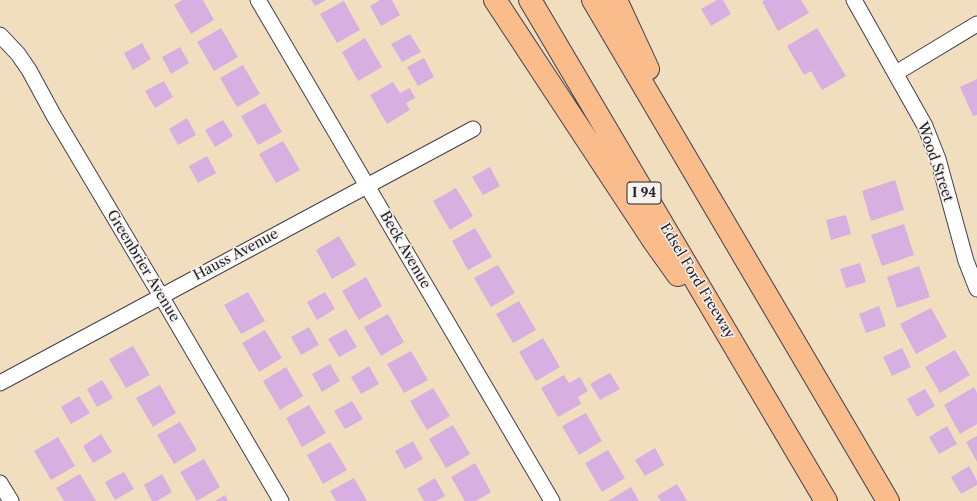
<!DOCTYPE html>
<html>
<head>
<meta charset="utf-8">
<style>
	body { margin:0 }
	canvas { display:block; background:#f1debe }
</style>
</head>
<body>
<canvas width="977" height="501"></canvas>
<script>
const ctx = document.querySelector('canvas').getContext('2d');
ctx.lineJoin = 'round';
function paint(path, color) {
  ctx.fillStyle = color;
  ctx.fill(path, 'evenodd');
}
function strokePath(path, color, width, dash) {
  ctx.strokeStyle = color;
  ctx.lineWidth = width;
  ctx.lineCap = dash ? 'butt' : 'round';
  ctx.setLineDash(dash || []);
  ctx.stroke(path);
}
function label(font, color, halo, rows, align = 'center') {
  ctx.font = font + ' "Libre Caslon Text",serif';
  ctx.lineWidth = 3;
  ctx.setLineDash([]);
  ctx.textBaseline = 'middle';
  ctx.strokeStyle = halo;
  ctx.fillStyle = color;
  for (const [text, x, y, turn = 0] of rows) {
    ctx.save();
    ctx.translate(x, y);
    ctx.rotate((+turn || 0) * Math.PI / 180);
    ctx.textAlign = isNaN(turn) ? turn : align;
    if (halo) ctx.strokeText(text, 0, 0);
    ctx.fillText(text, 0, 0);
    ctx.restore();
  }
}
paint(new Path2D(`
	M 182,0 L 203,0 L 214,20 L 191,34 L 174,5 Z
	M 311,0 L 326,0 L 315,6 Z
	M 380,0 L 392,0 L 400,15 L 381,26 L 370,6 Z
	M 717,0 L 723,0 L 731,14 L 711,26 L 701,9 Z
	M 765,0 L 801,0 L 809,13 L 778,31 L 762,2 Z
	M 344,1 L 360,30 L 337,43 L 320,14 Z
	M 221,28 L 238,57 L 214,71 L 197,42 Z
	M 817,28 L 846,76 L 822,90 L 811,71 L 804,75 L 787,46 Z
	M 410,34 L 421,52 L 402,62 L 391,44 Z
	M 365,38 L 382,67 L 358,81 L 342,52 Z
	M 142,43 L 151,59 L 133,70 L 124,53 Z
	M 180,47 L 189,63 L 171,74 L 162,57 Z
	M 424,58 L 434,77 L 418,86 L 407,67 Z
	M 243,65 L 260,94 L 237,107 L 220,78 Z
	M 977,79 L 977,115 L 973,116 L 960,87 Z
	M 164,81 L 173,97 L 155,108 L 145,91 Z
	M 393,82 L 400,93 L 410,88 L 415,98 L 406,103 L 410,110 L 387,124 L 370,95 Z
	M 265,103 L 282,132 L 258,145 L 241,116 Z
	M 187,118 L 196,135 L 178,145 L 169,129 Z
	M 223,120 L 233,136 L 215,147 L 205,130 Z
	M 283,141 L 300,170 L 276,183 L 259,154 Z
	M 207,156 L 216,173 L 198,183 L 189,166 Z
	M 490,167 L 500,186 L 483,195 L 472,177 Z
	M 895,180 L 904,210 L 871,221 L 862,191 Z
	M 456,188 L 473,216 L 450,230 L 433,201 Z
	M 846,215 L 851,234 L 831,240 L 826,220 Z
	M 904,224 L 914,255 L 882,266 L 871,235 Z
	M 475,228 L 492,257 L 468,270 L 452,241 Z
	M 339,236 L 356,265 L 332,279 L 316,250 Z
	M 860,263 L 866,282 L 846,288 L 840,269 Z
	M 498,265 L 515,293 L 491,307 L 474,278 Z
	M 919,266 L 930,297 L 897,308 L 887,277 Z
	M 366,277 L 382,306 L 359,320 L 342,291 Z
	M 248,292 L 265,321 L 241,334 L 224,305 Z
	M 325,292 L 335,309 L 317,320 L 307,302 Z
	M 519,301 L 536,330 L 513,343 L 496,314 Z
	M 879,306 L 886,326 L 866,333 L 859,314 Z
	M 931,308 L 947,337 L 916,354 L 900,324 Z
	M 388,314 L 404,342 L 381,356 L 364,327 Z
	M 309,327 L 319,345 L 301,355 L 291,337 Z
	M 346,329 L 357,347 L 339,357 L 328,339 Z
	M 265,330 L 282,358 L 259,372 L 242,343 Z
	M 543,338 L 560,367 L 536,381 L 519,352 Z
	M 133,346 L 150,375 L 126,388 L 109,359 Z
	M 902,348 L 911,367 L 892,376 L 883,357 Z
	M 955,350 L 970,375 L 940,393 L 925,367 Z
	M 411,351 L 428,380 L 404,393 L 387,364 Z
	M 330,364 L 340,381 L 322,392 L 312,374 Z
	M 369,366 L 379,384 L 361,394 L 351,377 Z
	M 286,367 L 303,396 L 280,410 L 263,381 Z
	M 610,373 L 620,389 L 600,400 L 590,384 Z
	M 564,375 L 569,383 L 580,377 L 588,391 L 578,397 L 581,404 L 558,417 L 541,388 Z
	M 102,380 L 113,398 L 97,407 L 87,389 Z
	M 160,385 L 176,413 L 153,427 L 136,398 Z
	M 974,387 L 977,393 L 977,424 L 960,434 L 944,405 Z
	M 433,388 L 450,416 L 427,430 L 410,401 Z
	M 925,389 L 935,406 L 917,417 L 907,399 Z
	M 79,396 L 90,413 L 71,424 L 61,407 Z
	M 352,401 L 363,419 L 345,429 L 334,411 Z
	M 309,405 L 326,433 L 302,447 L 286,418 Z
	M 586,413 L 602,441 L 579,455 L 562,426 Z
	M 180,422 L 197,450 L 174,464 L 157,435 Z
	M 453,425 L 470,454 L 446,468 L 429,439 Z
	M 947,426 L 957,444 L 939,454 L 929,437 Z
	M 101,434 L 112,452 L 93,463 L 83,446 Z
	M 977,436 L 977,462 L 966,442 Z
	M 58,437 L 75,466 L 51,480 L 34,451 Z
	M 413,441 L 423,459 L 405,469 L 395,451 Z
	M 330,442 L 347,470 L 323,484 L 307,455 Z
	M 655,448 L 664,465 L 645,476 L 635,460 Z
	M 608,450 L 625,478 L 602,492 L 585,463 Z
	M 204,459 L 220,487 L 197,501 L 180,472 Z
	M 475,463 L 491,492 L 476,501 L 465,501 L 451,477 Z
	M 969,466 L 977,481 L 977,485 L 961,494 L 951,477 Z
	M 124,472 L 134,489 L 115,500 L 105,482 Z
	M 80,474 L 96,501 L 64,501 L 56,488 Z
	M 162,474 L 172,492 L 157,501 L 152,501 L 144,485 Z
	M 354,478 L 367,501 L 336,501 L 330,491 Z
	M 435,478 L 445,496 L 436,501 L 424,501 L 417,489 Z
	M 677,484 L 687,501 L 661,501 L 657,496 Z
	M 631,487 L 639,501 L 608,501 Z
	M 225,495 L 228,501 L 215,501 Z`), '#d7afe1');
const minor = new Path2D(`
	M 258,0 L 552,501
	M 854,0 L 925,126 L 938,159 L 966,261 L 977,289
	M 0,35 L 18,54 L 29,70 L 54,116 L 161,296 L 281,501
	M 896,73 L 977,24
	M 0,383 L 473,129
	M 0,483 L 11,501`);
const motorway = new Path2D(`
	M 495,0 L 653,240 L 678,275
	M 530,0 L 826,501
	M 593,0 L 888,501
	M 616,0 L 648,69`);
strokePath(minor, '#413e4f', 17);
strokePath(motorway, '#413e4f', 24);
strokePath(minor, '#fff', 15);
strokePath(motorway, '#f9bc8a', 22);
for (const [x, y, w] of [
	[644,193,34]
]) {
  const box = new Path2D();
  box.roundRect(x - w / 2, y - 11, w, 22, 3);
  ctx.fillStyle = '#f7f3e8';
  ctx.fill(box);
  strokePath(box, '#22223b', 1);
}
label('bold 13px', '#22223b', null, [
	["I 94",644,193]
]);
label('14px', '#22223b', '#f7f3e8', [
	["Wood Street",935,162,71],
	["Beck Avenue",405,250,60],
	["Hauss Avenue",236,255,-28],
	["Greenbrier Avenue",143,266,59],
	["Edsel Ford Freeway",697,281,59]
]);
</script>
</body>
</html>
